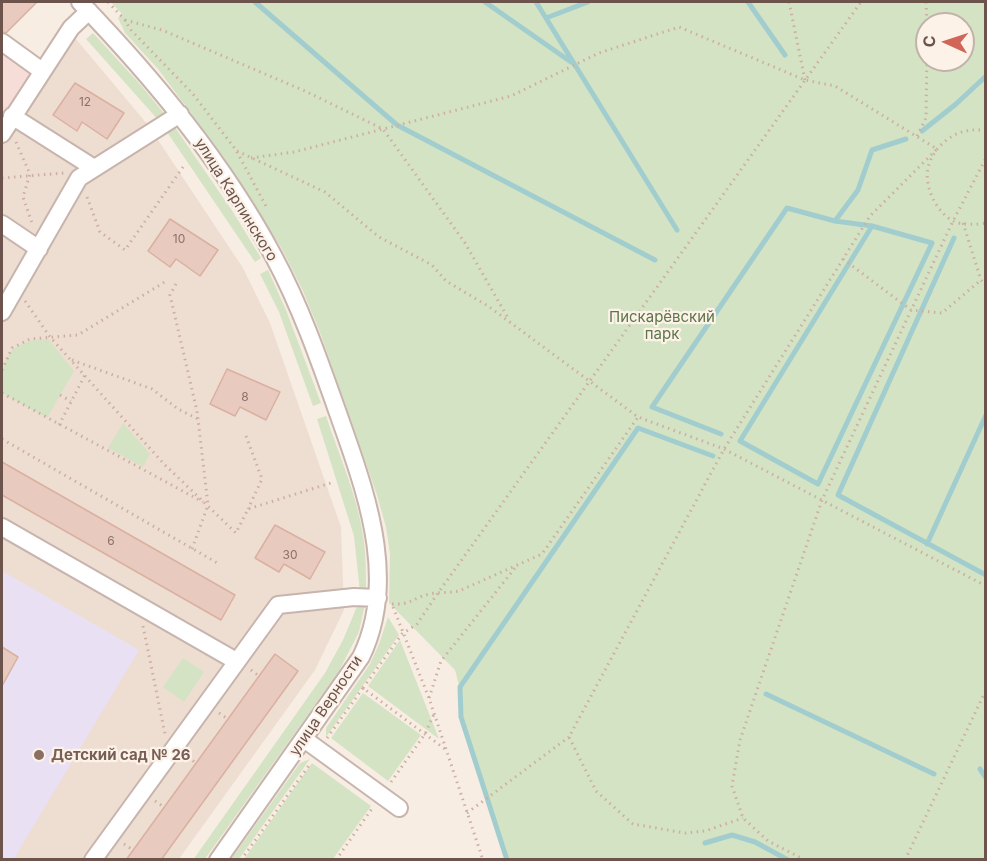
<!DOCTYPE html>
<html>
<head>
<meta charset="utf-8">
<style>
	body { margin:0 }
	#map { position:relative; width:987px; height:861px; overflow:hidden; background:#f8ede3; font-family:Inter,sans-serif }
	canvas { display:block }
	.frame { position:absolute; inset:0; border:3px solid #6c544d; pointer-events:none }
	.north { position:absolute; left:915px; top:12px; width:60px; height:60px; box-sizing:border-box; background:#fcf2e8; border:2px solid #c2b3aa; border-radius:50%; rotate:273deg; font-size:16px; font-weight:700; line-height:24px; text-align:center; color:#6c544d }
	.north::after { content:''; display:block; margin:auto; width:21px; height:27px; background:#d16558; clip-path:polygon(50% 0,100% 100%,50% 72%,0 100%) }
</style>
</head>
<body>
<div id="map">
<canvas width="987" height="861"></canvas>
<div class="frame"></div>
<div class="north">С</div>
</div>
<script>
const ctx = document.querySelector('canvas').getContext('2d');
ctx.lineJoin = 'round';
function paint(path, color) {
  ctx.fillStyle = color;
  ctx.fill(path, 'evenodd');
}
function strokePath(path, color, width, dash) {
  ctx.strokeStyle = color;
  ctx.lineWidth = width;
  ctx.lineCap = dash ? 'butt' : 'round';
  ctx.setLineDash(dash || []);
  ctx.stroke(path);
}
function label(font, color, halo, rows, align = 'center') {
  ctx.font = font + ' Inter,sans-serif';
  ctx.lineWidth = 4.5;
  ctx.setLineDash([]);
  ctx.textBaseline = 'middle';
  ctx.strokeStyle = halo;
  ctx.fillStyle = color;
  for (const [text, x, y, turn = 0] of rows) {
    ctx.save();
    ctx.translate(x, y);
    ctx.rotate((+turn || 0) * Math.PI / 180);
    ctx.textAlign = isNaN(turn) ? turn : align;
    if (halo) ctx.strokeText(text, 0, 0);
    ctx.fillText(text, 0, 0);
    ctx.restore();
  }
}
paint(new Path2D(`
	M 71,33 L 148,125 L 243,268 L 270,323 L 341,527 L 344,610 L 315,670 L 179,859 L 2,859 L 2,141 Z`), '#eeded2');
paint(new Path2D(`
	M 2,49 L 36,73 L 2,127 Z`), '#f7ddd8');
paint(new Path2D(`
	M 2,571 L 139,650 L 13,860 L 2,859 Z`), '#eae0f4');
paint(new Path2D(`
	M 111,2 L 985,2 L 985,859 L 507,859 L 461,717 L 460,689 L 455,670 L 389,603 L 390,554 L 386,527 L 377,495 L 321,335 L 303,291 L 283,251 L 223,156 L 158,69 L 125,33 L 118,18 L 122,14 ZM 927,24 L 963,24 L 963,60 L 927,60 Z
	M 93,33 L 139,83 L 167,117 L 160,122 L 86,39 Z
	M 174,126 L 233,212 L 261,258 L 255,262 L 167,132 Z
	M 268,270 L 286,310 L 321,403 L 313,406 L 279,312 L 260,274 Z
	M 48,339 L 74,371 L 47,418 L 2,393 C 1,358 9,340 48,339 Z
	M 326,416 C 339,455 357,495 363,535 C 366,554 366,572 366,591 L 360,592 L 354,536 L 317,419 Z
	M 123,423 L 150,454 L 143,467 L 108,448 Z
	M 358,604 L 365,604 L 359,632 L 339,671 L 205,859 L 193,860 L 325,673 L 343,640 Z
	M 388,617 L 399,635 L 326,737 L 326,728 L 370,664 L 379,644 Z
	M 400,640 L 439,739 L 368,686 Z
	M 183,658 L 204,672 L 184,702 L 163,687 Z
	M 363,693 L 421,735 L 388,781 L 331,738 Z
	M 310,759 L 239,859 L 231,859 L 300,763 Z
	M 312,763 L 371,806 L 333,859 L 244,859 Z`), '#d4e3c4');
strokePath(new Path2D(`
	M 255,2 L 397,125 L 655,260
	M 485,2 L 571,62
	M 536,2 L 677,230
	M 748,2 L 785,55
	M 546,18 L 588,2
	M 922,131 L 956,104 L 986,76
	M 835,221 L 858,190 L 872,150 L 906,139
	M 954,238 L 838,495 L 986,575
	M 721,434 L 652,407 L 787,208 L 835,221 L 872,226 L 932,243 L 818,484 L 740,441 L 872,226
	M 927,544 L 986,415
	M 766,694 L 934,774
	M 980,769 L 986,778
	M 705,843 L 732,835 L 755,842 L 788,860
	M 507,860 L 461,717 L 460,687 L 638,428 L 713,456`), '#a2cdce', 5);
const building = new Path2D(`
	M 2,2 L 37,2 L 6,33 L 2,32 Z
	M 75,83 L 124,113 L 107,139 L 82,122 L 77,131 L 53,115 Z
	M 170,219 L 218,250 L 200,276 L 176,259 L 170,267 L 148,251 Z
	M 227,369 L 280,392 L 266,420 L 240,407 L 235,416 L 210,404 Z
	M 2,462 L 235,595 L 221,620 L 2,495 Z
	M 275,525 L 325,552 L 310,579 L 284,564 L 279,572 L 255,558 Z
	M 2,647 L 18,657 L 2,686 Z
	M 275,654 L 298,671 L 161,860 L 126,860 Z`);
paint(building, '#e9cabe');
strokePath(building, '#dab0a1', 1.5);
const minor = new Path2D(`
	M 80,2 C 154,79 223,162 274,257 C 304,313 324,374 345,433 C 370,504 396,585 361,657 L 218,860
	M 2,42 L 42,71
	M 12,116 L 94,168
	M 2,134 L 71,28 L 89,11
	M 2,224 L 39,249
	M 2,312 L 79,178 L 180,114
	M 2,527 L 236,661
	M 304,739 L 399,808
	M 93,860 L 278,605 L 354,597 L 378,598`);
strokePath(minor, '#c7b4ac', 20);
strokePath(new Path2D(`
	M 108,2 L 125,20 L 130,29 L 193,94 L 236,150 L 267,208
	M 789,2 L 805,80
	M 926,2 L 927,24
	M 125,20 L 162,30 L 305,91 L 383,129 L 465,243 L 508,318
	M 986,131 C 960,125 934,143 928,168 C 924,186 936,212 953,221 C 961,225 977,225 986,223
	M 917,136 L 926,118 L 927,51
	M 16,142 L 30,174 L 23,197 L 32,223
	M 237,151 L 325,192 L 379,237 L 432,265 L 446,281 L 488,306 L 638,417 L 724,449 L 986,586
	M 251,158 L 294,152 L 511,96 L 599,53 L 679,27 L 805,80 L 835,86 L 937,149 L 870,216 L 724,449 L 569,737 L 596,791 L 633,824 L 685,833 L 705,831 L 743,818
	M 2,178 L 64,173
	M 87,197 L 100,232 L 125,250 L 183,167
	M 963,223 L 981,280 L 986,286
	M 843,259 L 911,310 L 942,313 L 981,280
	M 176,284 L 170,295 L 197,411 L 208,505
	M 25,301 L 50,337 L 164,464 L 236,533 L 248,509 L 334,482
	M 72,360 L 152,389 L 178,409 L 198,419
	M 2,370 L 12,348 L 30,339 L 78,335 L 168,280
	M 2,393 L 203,502
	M 60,395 L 71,401
	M 59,425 L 85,375
	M 246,436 L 262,479 L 248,509
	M 2,439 L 219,564
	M 192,549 L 208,505
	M 392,604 C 411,605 413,598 429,594 C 439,592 449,593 459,591 L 542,554 L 638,417
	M 393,607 L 429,698 L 483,860
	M 143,626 L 165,734
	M 251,670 L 259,676
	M 363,688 L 402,634 L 417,624 L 438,593 L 861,2
	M 429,698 L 441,661 L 515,568
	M 219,713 L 228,719
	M 327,738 L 363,688 L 445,749
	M 188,757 L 196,763
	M 391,782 L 425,734 L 434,714
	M 155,801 L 164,807
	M 467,813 L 569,737
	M 124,844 L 133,850
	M 241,860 L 310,764
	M 336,860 L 373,807
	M 805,860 L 768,841 L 743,818 L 732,786 L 740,740 L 822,500 L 953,221 L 986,158
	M 905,860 L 986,690`), '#ceaea2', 3, [1.5, 4.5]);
strokePath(minor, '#fff', 16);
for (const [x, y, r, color] of [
	[39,755,6,"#8d6e63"]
]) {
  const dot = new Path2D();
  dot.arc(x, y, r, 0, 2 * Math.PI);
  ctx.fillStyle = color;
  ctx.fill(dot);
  strokePath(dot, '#fcf2e8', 2);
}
label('12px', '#8b7269', null, [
	["12",85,102],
	["10",179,239],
	["8",245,397],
	["6",111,541],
	["30",290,555]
]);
label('15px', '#6c544d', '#fcf2e8', [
	["улица Карпинского",236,200,58],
	["улица Верности",326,706,-56]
]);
label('15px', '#5c764a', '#fcf2e8', [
	["Пискарёвский",662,317],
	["парк",662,334]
]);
label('bold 15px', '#785e54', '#fcf2e8', [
	["Детский сад № 26",51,755]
], 'left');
</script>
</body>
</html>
